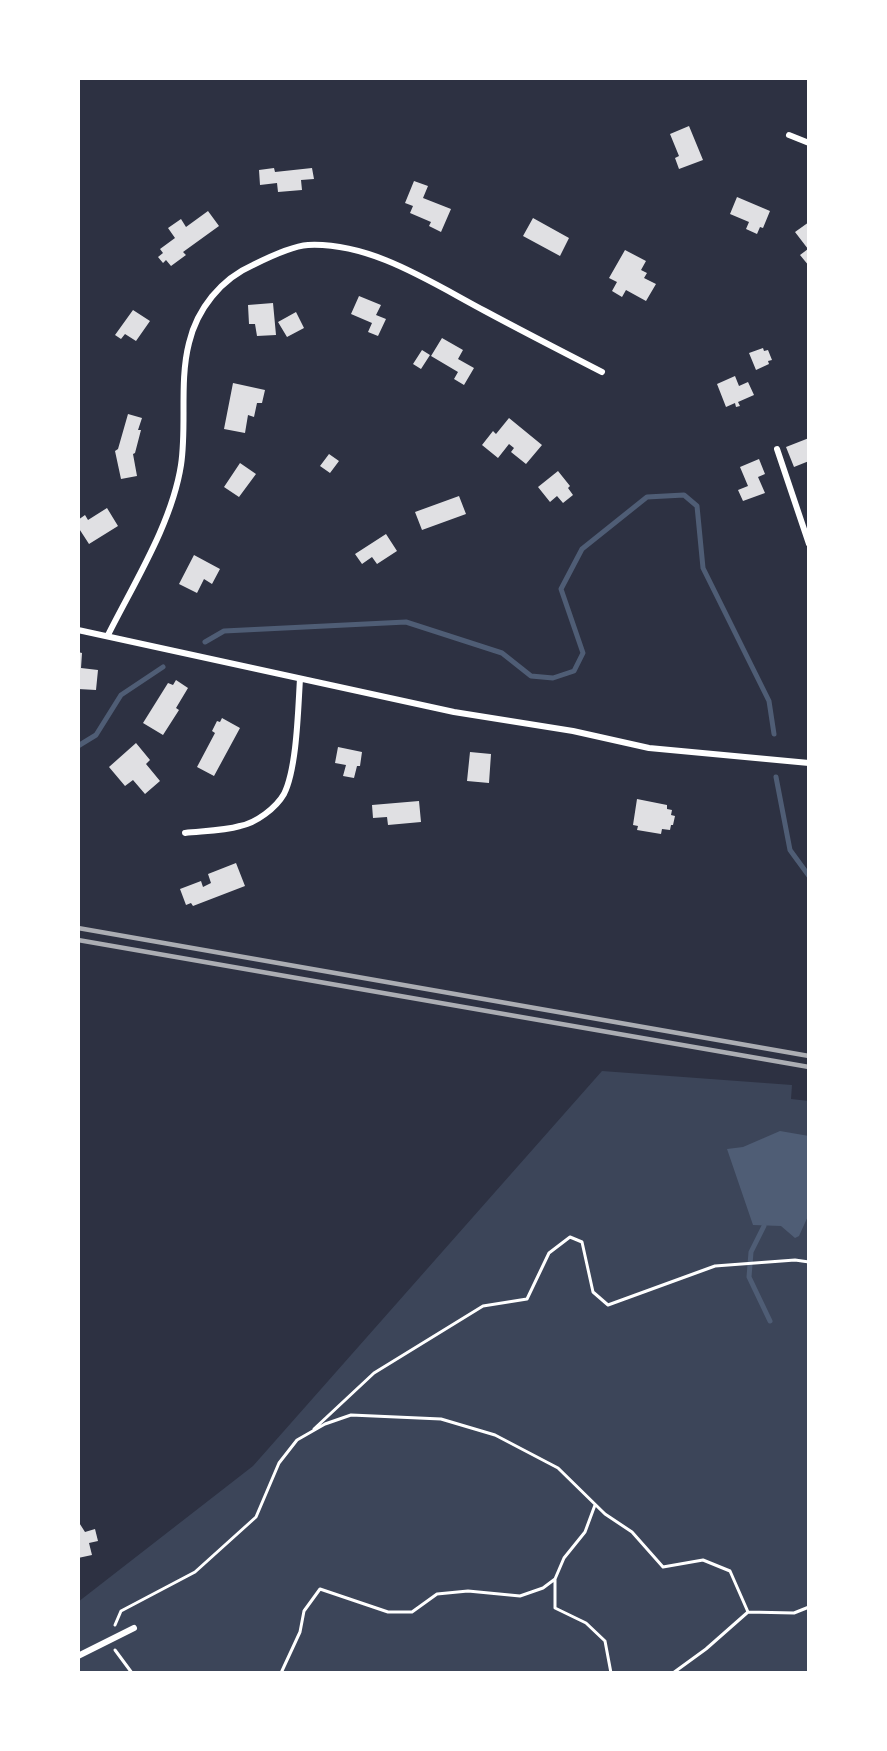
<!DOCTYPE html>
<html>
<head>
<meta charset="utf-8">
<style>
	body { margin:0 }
	#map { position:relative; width:887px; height:1751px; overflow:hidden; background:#2d3142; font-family:Lato,sans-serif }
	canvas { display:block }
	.frame { position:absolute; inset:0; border:80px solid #fff; pointer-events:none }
</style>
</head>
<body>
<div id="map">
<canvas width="887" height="1751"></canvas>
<div class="frame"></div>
</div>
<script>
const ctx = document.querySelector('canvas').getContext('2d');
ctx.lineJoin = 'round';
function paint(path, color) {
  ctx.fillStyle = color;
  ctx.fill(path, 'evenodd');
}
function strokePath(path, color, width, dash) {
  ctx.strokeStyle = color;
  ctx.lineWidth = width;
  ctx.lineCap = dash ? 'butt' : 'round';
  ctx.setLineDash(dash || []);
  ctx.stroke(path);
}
paint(new Path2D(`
	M 602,1071 L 792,1085 L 791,1099 L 809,1101 L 809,1673 L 78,1673 L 78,1602 L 253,1466 Z`), '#3c4559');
paint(new Path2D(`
	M 780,1131 L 809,1136 L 809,1214 L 799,1236 L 795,1238 L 781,1226 L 753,1225 L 727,1149 L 743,1147 Z`), '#4f5d75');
strokePath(new Path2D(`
	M 205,642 L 224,631 L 406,622 L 502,653 L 531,676 L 553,678 L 574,671 L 583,653 L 561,589 L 582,549 L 647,497 L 684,495 L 697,506 L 703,568 L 769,701 L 774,734
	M 78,746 L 96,735 L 121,695 L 163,667
	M 776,777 L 790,850 L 809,876
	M 764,1226 L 751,1252 L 749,1277 L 770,1321`), '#4f5d75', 5);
paint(new Path2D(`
	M 689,126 L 703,160 L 679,169 L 675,158 L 679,156 L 670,134 Z
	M 274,168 L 275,172 L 312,168 L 314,179 L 301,180 L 302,190 L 278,192 L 277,183 L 260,185 L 259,170 Z
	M 414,181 L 428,186 L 423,198 L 451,209 L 441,232 L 429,226 L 431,222 L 410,213 L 413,206 L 405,203 Z
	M 737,197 L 770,211 L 763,228 L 760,227 L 757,234 L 746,229 L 749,222 L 730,214 Z
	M 208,211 L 219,226 L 183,252 L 186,255 L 171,266 L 166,260 L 163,263 L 158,257 L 163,253 L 160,249 L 175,238 L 168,228 L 181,219 L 186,227 Z
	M 533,218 L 569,238 L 560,256 L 523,236 Z
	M 809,222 L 809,266 L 800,255 L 808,249 L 795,232 Z
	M 625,250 L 646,261 L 641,270 L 647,273 L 644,278 L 656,284 L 646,301 L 626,290 L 622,297 L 612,291 L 617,282 L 609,278 Z
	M 359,296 L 381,305 L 376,315 L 386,319 L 378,336 L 368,332 L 372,323 L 351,314 Z
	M 273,303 L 276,335 L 257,336 L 255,324 L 249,324 L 248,305 Z
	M 133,310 L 150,321 L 136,341 L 125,334 L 121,339 L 115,335 Z
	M 296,312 L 304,328 L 287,337 L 278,322 Z
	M 442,338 L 463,350 L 458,359 L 474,368 L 464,385 L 454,379 L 458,372 L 431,356 Z
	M 763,348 L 764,351 L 768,350 L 772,360 L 768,361 L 769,364 L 756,370 L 749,353 Z
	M 422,350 L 430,355 L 421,369 L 413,364 Z
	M 735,376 L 739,386 L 748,382 L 754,395 L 738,402 L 740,406 L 736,407 L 735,403 L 726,407 L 717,384 Z
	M 233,383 L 265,390 L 262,403 L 257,403 L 254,417 L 248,415 L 245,433 L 224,429 Z
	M 128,414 L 142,418 L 138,430 L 141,430 L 135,453 L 133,454 L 137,476 L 121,479 L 115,451 L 118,449 Z
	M 509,418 L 542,445 L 526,464 L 511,452 L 514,448 L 509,444 L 498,458 L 482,445 L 493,431 L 496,434 Z
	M 809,438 L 809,461 L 794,467 L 786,447 Z
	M 329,454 L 339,461 L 330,473 L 320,466 Z
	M 759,459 L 765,474 L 758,477 L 765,493 L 743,501 L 738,490 L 748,486 L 740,467 Z
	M 240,463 L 256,474 L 239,497 L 224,487 Z
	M 558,471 L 570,486 L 568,488 L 573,495 L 563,503 L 557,496 L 550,502 L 538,487 Z
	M 459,496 L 466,514 L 422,530 L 415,512 Z
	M 107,508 L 118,526 L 89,544 L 78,527 L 78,520 L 85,515 L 88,520 Z
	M 386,534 L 397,551 L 377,564 L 372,557 L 362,564 L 355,554 Z
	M 194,555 L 220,569 L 212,584 L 204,579 L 197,593 L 179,584 Z
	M 78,652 L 82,653 L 81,668 L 98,670 L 96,690 L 78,689 Z
	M 176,680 L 188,688 L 176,708 L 179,710 L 163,735 L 143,723 L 168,683 L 173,685 Z
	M 222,718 L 240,728 L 214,776 L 197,767 L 215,733 L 212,731 L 217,721 L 220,722 Z
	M 136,743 L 150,760 L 146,764 L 160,781 L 145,794 L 133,780 L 125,786 L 109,767 Z
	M 338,747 L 362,752 L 360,766 L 357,766 L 354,778 L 343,776 L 346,765 L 335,763 Z
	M 470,752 L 491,754 L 489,783 L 467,781 Z
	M 637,799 L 667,805 L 667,809 L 672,810 L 671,815 L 675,816 L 673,825 L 671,825 L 670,830 L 662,829 L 661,834 L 637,830 L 638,826 L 633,825 Z
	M 419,801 L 421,822 L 388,825 L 387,817 L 373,818 L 372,805 Z
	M 236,863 L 245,886 L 193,906 L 191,903 L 186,905 L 180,889 L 201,881 L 203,887 L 211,883 L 208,874 Z
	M 78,1521 L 85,1532 L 95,1529 L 98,1541 L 89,1543 L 92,1555 L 78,1558 Z`), '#e0e0e3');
strokePath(new Path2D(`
	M 314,1429 L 374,1373 L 483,1306 L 527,1299 L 549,1253 L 570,1237 L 582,1242 L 593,1292 L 608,1305 L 715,1266 L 795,1260 L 809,1262
	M 595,1505 L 585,1532 L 564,1558 L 555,1579 L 555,1608 L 586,1623 L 605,1641 L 611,1673
	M 115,1625 L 121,1611 L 195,1572 L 256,1517 L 279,1463 L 297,1440 L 325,1424 L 351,1415 L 441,1419 L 495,1435 L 558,1468 L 605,1514 L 632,1532 L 663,1567 L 703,1560 L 730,1571 L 748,1612 L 794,1613 L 809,1607
	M 115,1650 L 132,1673
	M 281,1673 L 300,1632 L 304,1611 L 320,1589 L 388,1612 L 412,1612 L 437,1594 L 468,1591 L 520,1596 L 543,1588 L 555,1579
	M 673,1673 L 706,1649 L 748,1612`), '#fff', 3);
strokePath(new Path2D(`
	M 789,135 L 809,143
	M 777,449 L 809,544
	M 78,630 L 454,712 L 573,731 L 649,748 L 809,763
	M 108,635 C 134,583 172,523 181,465 C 187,426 179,382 189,343 C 197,309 221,279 253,265 C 267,258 292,246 308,245 C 371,242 432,283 485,311 C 524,332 563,352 602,372
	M 185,833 C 203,831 223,831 240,826 C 256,823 276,808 284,794 C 297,768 298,709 300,679
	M 78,1656 L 134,1628`), '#fff', 6);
strokePath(new Path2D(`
	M 78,928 L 809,1056
	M 78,940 L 809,1067`), '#abadb3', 4.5);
</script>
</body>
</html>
